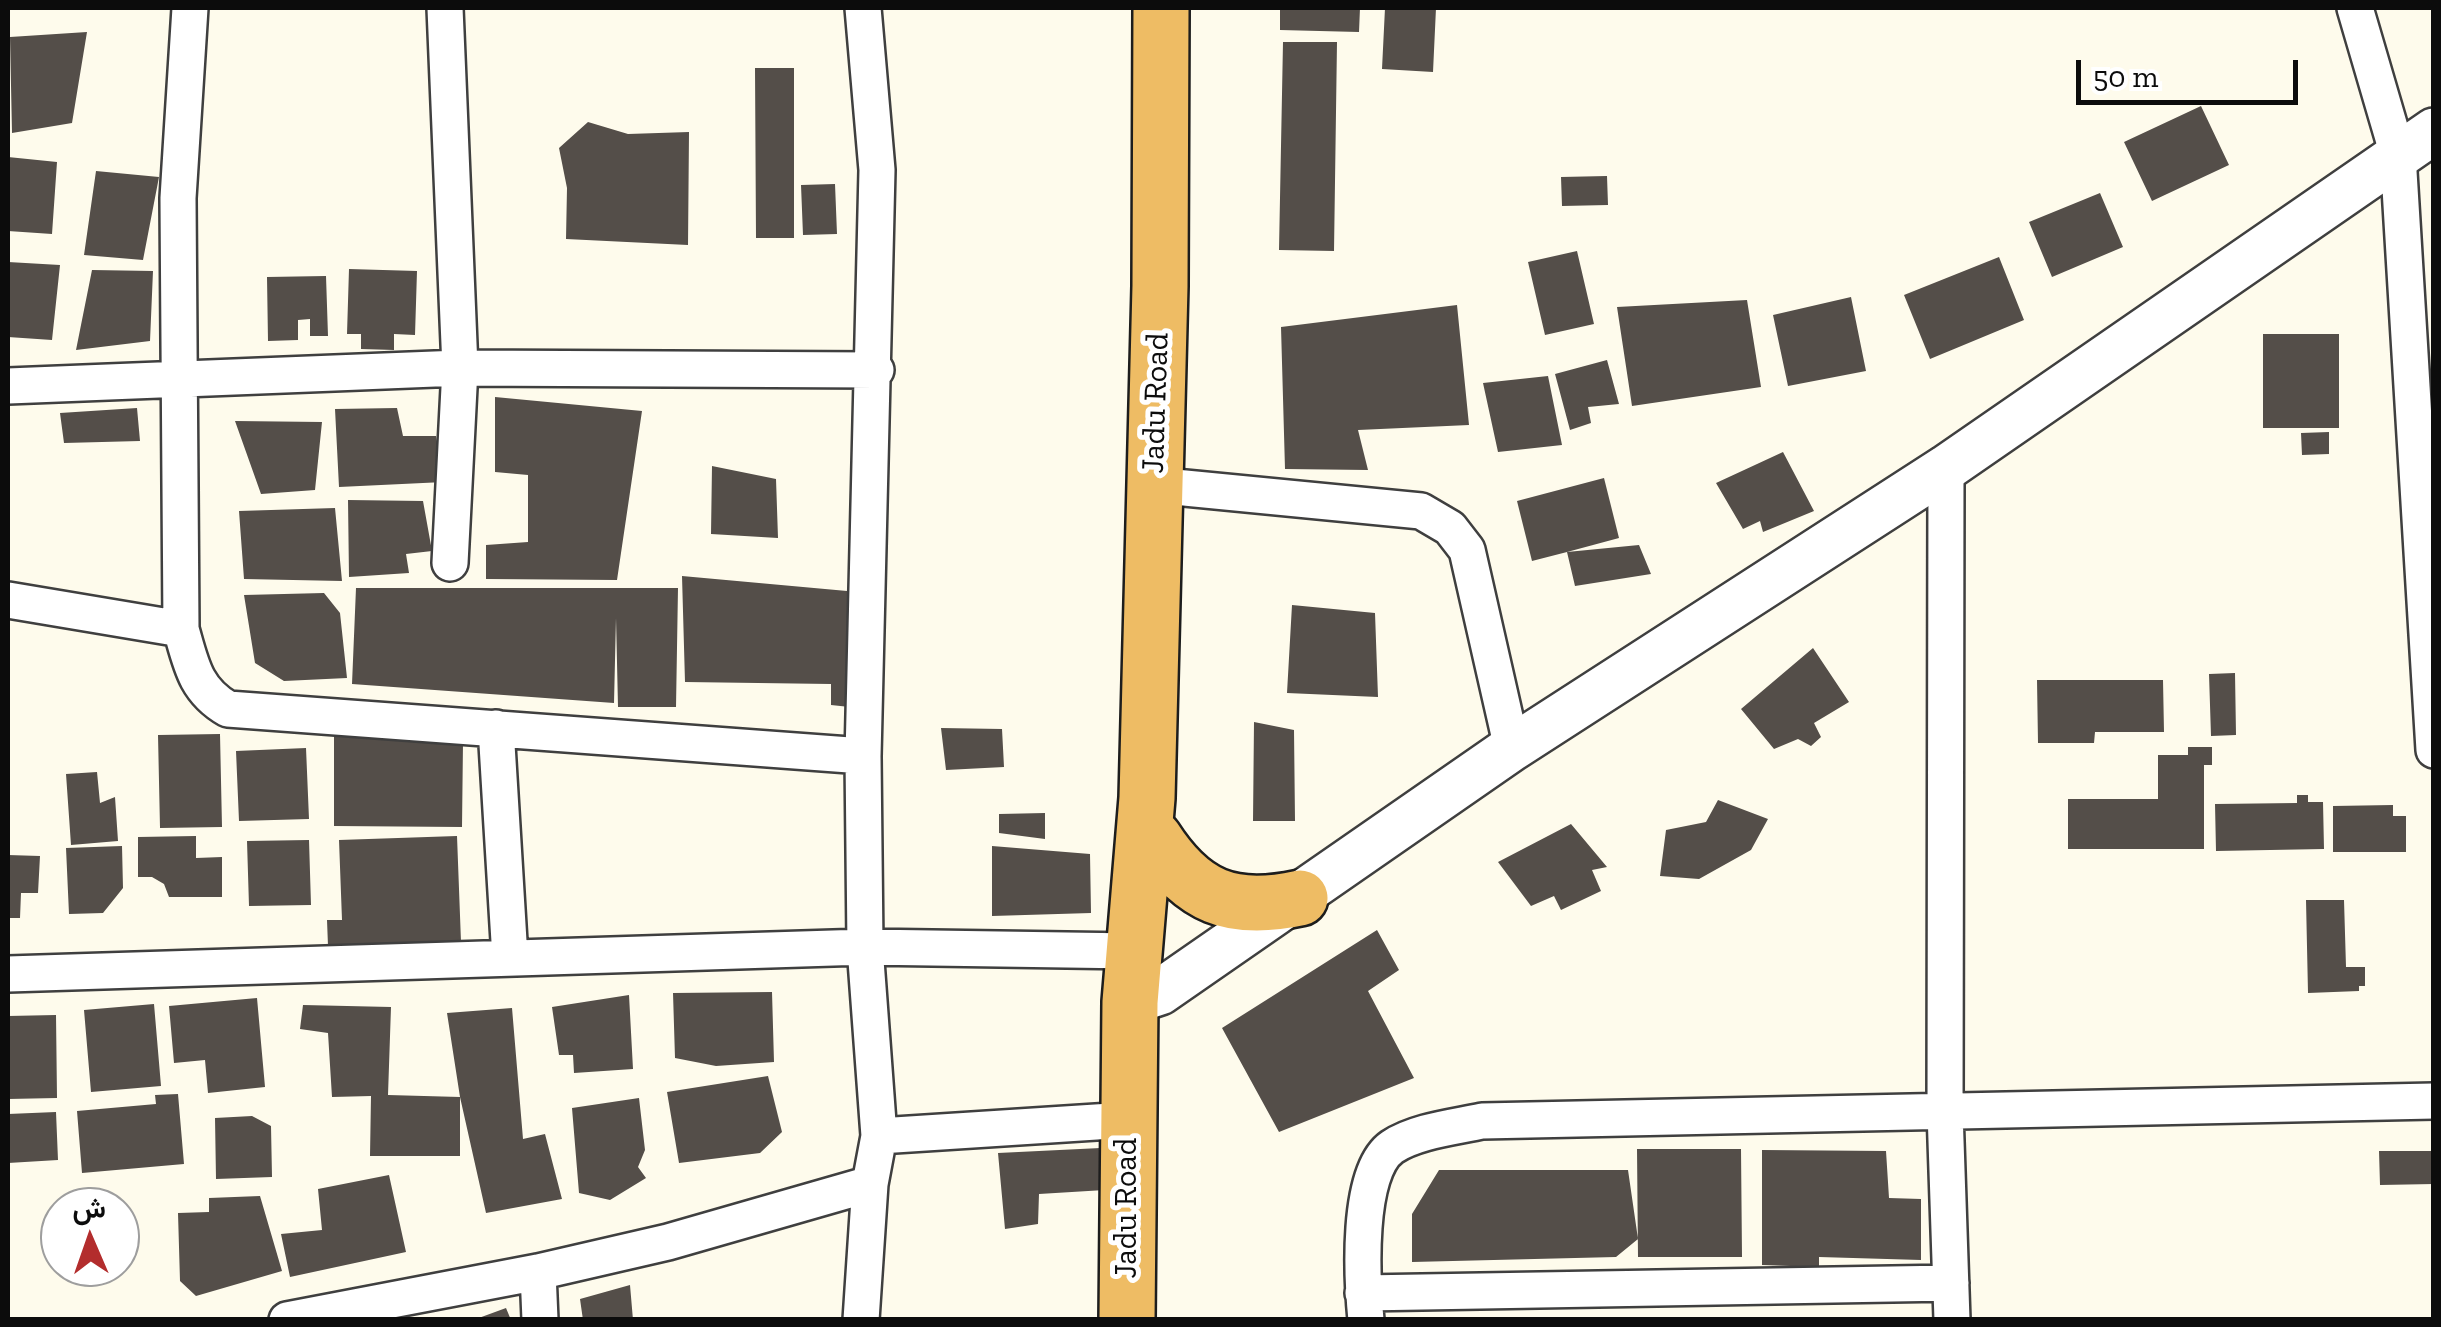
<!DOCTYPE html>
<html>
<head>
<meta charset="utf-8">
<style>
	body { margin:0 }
	#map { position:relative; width:2441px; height:1327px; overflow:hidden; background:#fefbec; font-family:"Zilla Slab",Vazirmatn,serif }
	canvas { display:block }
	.frame { position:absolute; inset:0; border:10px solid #0c0c0c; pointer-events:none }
	.north { position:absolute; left:40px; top:1187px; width:100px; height:100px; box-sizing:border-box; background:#fff; border:2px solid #9e9e9e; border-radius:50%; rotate:358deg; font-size:28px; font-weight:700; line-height:40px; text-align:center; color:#0c0c0c }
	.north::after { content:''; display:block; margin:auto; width:35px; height:45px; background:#b32d2d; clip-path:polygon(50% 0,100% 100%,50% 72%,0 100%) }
	.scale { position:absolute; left:2076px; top:60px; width:222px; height:45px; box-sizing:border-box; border:5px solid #0c0c0c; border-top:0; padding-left:12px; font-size:30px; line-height:35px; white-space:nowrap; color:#0c0c0c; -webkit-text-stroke:8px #fff; paint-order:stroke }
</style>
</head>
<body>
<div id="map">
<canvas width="2441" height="1327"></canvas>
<div class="frame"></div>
<div class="north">ش</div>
<div class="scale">50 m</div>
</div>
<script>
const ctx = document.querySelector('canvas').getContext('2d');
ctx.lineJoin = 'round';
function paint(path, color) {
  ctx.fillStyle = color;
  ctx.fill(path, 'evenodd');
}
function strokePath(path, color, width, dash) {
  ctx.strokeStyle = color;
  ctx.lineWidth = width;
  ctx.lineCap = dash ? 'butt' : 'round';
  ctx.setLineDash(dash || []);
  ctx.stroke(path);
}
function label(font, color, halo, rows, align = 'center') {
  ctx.font = font + ' "Zilla Slab",serif';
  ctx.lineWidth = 10;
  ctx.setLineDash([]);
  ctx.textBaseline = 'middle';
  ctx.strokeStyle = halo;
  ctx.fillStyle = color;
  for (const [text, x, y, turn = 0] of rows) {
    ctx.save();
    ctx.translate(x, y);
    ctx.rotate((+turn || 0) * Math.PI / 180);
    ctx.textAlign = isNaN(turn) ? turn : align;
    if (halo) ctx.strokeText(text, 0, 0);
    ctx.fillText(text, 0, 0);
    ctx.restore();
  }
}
paint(new Path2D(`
	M 1280,8 L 1360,8 L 1359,32 L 1280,30 Z
	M 1385,8 L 1436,8 L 1433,72 L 1382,69 Z
	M 87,32 L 72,123 L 12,133 L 10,37 Z
	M 1283,42 L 1337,42 L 1334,251 L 1279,250 Z
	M 755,68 L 794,68 L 794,238 L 756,238 Z
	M 2201,106 L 2229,165 L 2152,201 L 2124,142 Z
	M 588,122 L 628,134 L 689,132 L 688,245 L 566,239 L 567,188 L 559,148 Z
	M 8,157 L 57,162 L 52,234 L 8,231 Z
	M 96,171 L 159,177 L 143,260 L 84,255 Z
	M 1607,176 L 1608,205 L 1562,206 L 1561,177 Z
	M 835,184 L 837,234 L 803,235 L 801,185 Z
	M 2100,193 L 2123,247 L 2052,277 L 2029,222 Z
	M 1577,251 L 1594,324 L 1545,335 L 1528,262 Z
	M 1999,257 L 2024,320 L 1930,359 L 1904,295 Z
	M 8,262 L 60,265 L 52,340 L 8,337 Z
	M 349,269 L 417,271 L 415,335 L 394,334 L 394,350 L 361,349 L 361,334 L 347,334 Z
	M 92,270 L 153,271 L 150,341 L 76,350 Z
	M 326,276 L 328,336 L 310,336 L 310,319 L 298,320 L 298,340 L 268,341 L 267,277 Z
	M 1851,297 L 1866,371 L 1788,386 L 1773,315 Z
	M 1747,300 L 1761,387 L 1632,406 L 1617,307 Z
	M 1457,305 L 1469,425 L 1358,430 L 1368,470 L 1285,469 L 1281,327 Z
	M 2263,334 L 2339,334 L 2339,428 L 2263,428 Z
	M 1607,360 L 1619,404 L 1588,407 L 1591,423 L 1570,430 L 1555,374 Z
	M 1548,376 L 1562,445 L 1498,452 L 1483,383 Z
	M 495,397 L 642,411 L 617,580 L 486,579 L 486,545 L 528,542 L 528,475 L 495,472 Z
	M 137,408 L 140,441 L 64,443 L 60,413 Z
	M 397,408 L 403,436 L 436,436 L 444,482 L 339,487 L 335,409 Z
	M 235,421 L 322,422 L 315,490 L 261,494 Z
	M 2329,432 L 2329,454 L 2302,455 L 2301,433 Z
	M 1783,452 L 1814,511 L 1763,532 L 1760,521 L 1743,529 L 1716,483 Z
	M 712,466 L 776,479 L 778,538 L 711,534 Z
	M 1604,478 L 1619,538 L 1567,552 L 1639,545 L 1651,574 L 1575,586 L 1567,552 L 1532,561 L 1517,501 Z
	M 348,500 L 423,501 L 432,551 L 406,554 L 409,573 L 349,577 Z
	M 335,508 L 342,581 L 244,579 L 239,511 Z
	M 682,576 L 869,593 L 859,708 L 831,705 L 831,684 L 685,682 Z
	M 356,588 L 678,588 L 676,707 L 618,707 L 616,618 L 614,703 L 352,684 Z
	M 324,593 L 340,613 L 347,678 L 284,681 L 255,663 L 244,595 Z
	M 1292,605 L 1375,613 L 1378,697 L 1287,693 Z
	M 1813,648 L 1849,702 L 1814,723 L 1821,737 L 1811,746 L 1798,739 L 1774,749 L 1741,709 Z
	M 2235,673 L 2236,735 L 2211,736 L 2209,674 Z
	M 2037,680 L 2163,680 L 2164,732 L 2095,732 L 2094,743 L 2038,743 Z
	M 1254,722 L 1294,730 L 1295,821 L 1253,821 Z
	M 941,728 L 1002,729 L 1004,767 L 946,770 Z
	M 334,732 L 463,742 L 462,827 L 334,826 Z
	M 220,734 L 222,827 L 160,828 L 158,735 Z
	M 2188,747 L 2212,747 L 2212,765 L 2204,765 L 2204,849 L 2068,849 L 2068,799 L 2158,799 L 2158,755 L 2188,755 Z
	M 306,748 L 309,819 L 239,821 L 236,751 Z
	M 97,772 L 100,803 L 115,797 L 118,841 L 71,845 L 66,774 Z
	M 2297,795 L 2308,795 L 2308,802 L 2323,802 L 2324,849 L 2216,851 L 2215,804 L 2297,803 Z
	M 1718,800 L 1768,819 L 1751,850 L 1699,879 L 1660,876 L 1666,830 L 1706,822 Z
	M 2393,805 L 2393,816 L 2406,816 L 2406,852 L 2333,852 L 2333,806 Z
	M 1045,813 L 1045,839 L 999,833 L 999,814 Z
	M 1571,824 L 1607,867 L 1592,870 L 1601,891 L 1561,910 L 1554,896 L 1531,906 L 1498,862 Z
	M 196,836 L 196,858 L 222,857 L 222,897 L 169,897 L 164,884 L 152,877 L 138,877 L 138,837 Z
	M 457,836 L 461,942 L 328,946 L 327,920 L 342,920 L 339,840 Z
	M 309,840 L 311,905 L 249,906 L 247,841 Z
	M 122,846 L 123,888 L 103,913 L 69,914 L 66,848 Z
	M 992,846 L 1090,854 L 1091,913 L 992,916 Z
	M 8,855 L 40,856 L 38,893 L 21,893 L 20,918 L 8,918 Z
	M 2306,900 L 2344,900 L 2346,967 L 2365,967 L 2365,986 L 2359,986 L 2359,991 L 2308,993 Z
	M 1377,930 L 1399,970 L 1368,991 L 1414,1078 L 1279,1132 L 1222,1028 Z
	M 772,992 L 774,1062 L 716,1066 L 675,1058 L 673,993 Z
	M 629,995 L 633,1069 L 574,1073 L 573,1055 L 559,1055 L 552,1007 Z
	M 257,998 L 265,1087 L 208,1093 L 205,1060 L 174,1063 L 169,1006 Z
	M 154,1004 L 161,1086 L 91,1092 L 84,1010 Z
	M 303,1005 L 391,1007 L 388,1095 L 460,1097 L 447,1013 L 512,1008 L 523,1139 L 545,1134 L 562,1199 L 486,1213 L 460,1097 L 460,1156 L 370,1156 L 371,1096 L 332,1097 L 328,1033 L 300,1029 Z
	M 56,1015 L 57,1098 L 8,1099 L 8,1016 Z
	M 768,1076 L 782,1132 L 760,1153 L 679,1163 L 667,1092 Z
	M 178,1094 L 184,1164 L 82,1173 L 77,1111 L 156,1104 L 155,1095 Z
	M 639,1098 L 645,1150 L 638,1167 L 646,1178 L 610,1200 L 579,1193 L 572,1108 Z
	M 56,1112 L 58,1160 L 8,1163 L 8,1114 Z
	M 252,1116 L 271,1126 L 272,1177 L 216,1179 L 215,1118 Z
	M 1121,1147 L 1121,1189 L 1039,1194 L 1038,1224 L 1005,1229 L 998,1153 Z
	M 1637,1149 L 1741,1149 L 1742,1257 L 1638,1257 Z
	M 1762,1150 L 1886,1151 L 1889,1198 L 1921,1199 L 1921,1260 L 1819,1257 L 1819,1267 L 1762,1265 Z
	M 2379,1151 L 2434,1151 L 2434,1184 L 2380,1185 Z
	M 1439,1170 L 1628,1170 L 1638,1239 L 1616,1257 L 1412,1262 L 1412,1214 Z
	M 389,1175 L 406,1252 L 290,1277 L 281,1234 L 322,1230 L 318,1189 Z
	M 260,1196 L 282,1271 L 196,1296 L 180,1281 L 178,1213 L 209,1212 L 209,1198 Z
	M 630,1285 L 633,1320 L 583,1320 L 580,1299 Z
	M 506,1308 L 511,1320 L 476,1320 L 476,1319 Z`), '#544e49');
const minor = new Path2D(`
	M 190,8 L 178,198 L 181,629 C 191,664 195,690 228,709 L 863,756
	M 445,8 L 460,368 L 450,563
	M 2355,8 L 2398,155 L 2434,750
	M 8,386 L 460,368 L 876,370
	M 1946,468 L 1945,1111 L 1952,1320
	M 1154,485 L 1421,511 L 1450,528 L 1467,550 L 1512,748
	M 8,600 L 181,629
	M 496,728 L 510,958
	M 8,974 L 865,947 L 1134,951
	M 879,1136 L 1127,1120
	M 538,1272 L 540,1320
	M 1363,1293 L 1951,1283
	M 287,1320 L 538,1272 L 668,1242 L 870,1184 L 879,1136 L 865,947 L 863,756 L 877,170 L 863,8
	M 861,1320 L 870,1184
	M 1366,1320 C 1362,1279 1356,1172 1392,1147 C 1416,1131 1455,1127 1482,1121 L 2434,1101`);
const tertiary = new Path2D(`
	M 1130,1002 L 1160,992 L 1512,748 L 1946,468 L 2434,131`);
const trunk = new Path2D(`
	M 1154,838 C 1192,897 1231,913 1300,898
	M 1127,1320 L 1130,1002 L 1147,798 L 1160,286 L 1161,8`);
strokePath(minor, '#3f3f3f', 40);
strokePath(tertiary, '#3f3f3f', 50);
strokePath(trunk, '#1d1d1d', 60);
strokePath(minor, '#fff', 35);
strokePath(tertiary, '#fff', 45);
strokePath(trunk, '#eebc64', 55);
label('32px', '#0c0c0c', '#fff', [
	["Jadu Road",1156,403,-88],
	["Jadu Road",1127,1208,-90]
]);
</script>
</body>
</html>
